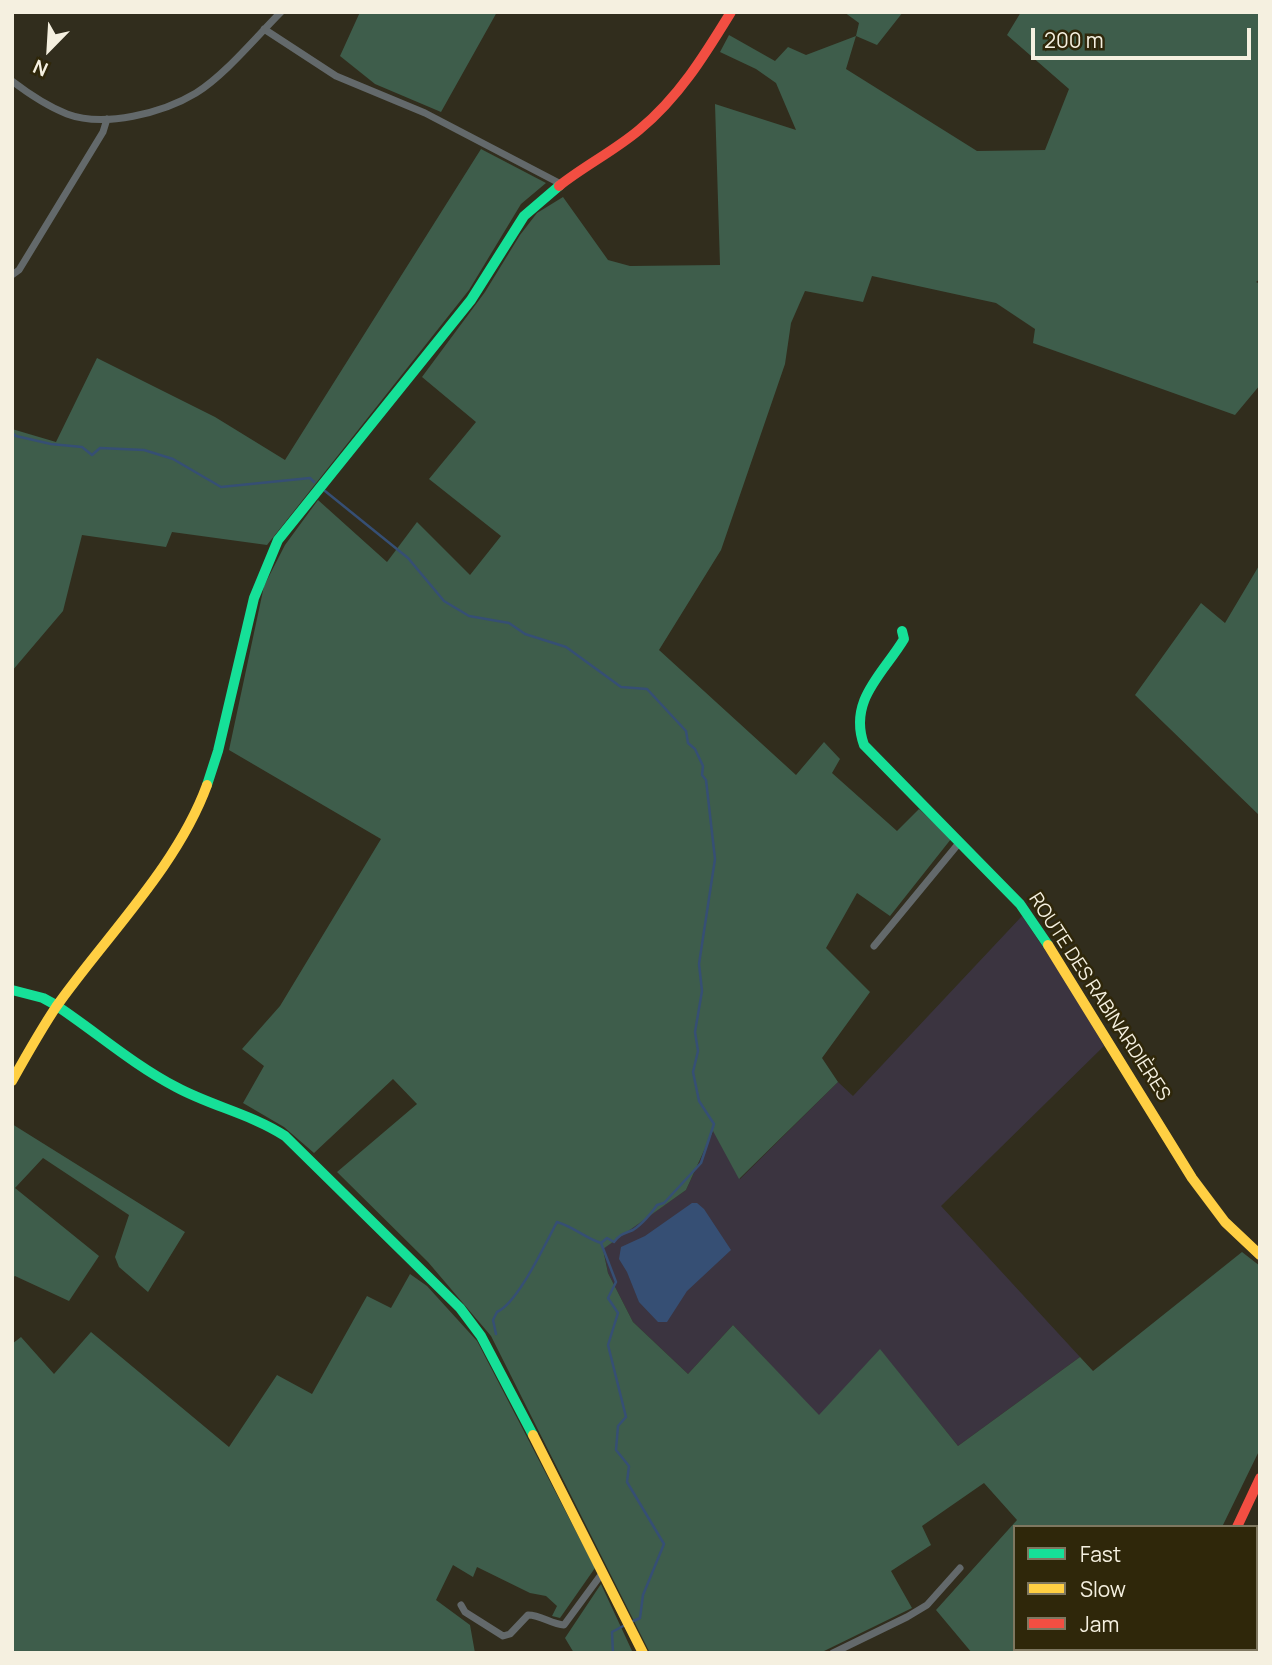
<!DOCTYPE html>
<html>
<head>
<meta charset="utf-8">
<style>
	body { margin:0 }
	#map { position:relative; width:1272px; height:1665px; overflow:hidden; background:#312d1d; font-family:Manrope,sans-serif }
	canvas { display:block }
	.frame { position:absolute; inset:0; border:14px solid #f5f0e0; pointer-events:none }
	.legend { position:absolute; left:1013px; top:1525px; width:245px; height:126px; box-sizing:border-box; background:#2f270a; border:2px solid #7e7760; margin:0; padding:9px 12px; list-style:none; font-size:21px; color:#f5f0e0 }
	.legend li { display:flex; align-items:center; gap:14px; height:35px }
	.legend b { width:35px; border:2px solid #7e7760 }
	.north { position:absolute; left:14px; top:14px; width:70px; height:70px; -webkit-text-stroke:5px #2f270a; paint-order:stroke; rotate:204deg; font-size:19px; font-weight:700; line-height:28px; text-align:center; color:#f5f0e0 }
	.north::after { content:''; display:block; margin:auto; width:24px; height:32px; background:#f5f0e0; clip-path:polygon(50% 0,100% 100%,50% 72%,0 100%) }
	.scale { position:absolute; left:1031px; top:28px; width:220px; height:32px; box-sizing:border-box; border:4px solid #f5f0e0; border-top:0; padding-left:9px; font-size:21px; line-height:24px; white-space:nowrap; color:#f5f0e0; -webkit-text-stroke:5px #2f270a; paint-order:stroke }
</style>
</head>
<body>
<div id="map">
<canvas width="1272" height="1665"></canvas>
<div class="frame"></div>
<ul class="legend">
<li><b style="height:9px;background:#16e098"></b>Fast</li>
<li><b style="height:9px;background:#ffcf43"></b>Slow</li>
<li><b style="height:9px;background:#f24e42"></b>Jam</li>
</ul>
<div class="north">N</div>
<div class="scale">200 m</div>
</div>
<script>
const ctx = document.querySelector('canvas').getContext('2d');
ctx.lineJoin = 'round';
function paint(path, color) {
  ctx.fillStyle = color;
  ctx.fill(path, 'evenodd');
}
function strokePath(path, color, width, dash) {
  ctx.strokeStyle = color;
  ctx.lineWidth = width;
  ctx.lineCap = dash ? 'butt' : 'round';
  ctx.setLineDash(dash || []);
  ctx.stroke(path);
}
function label(font, color, halo, rows, align = 'center') {
  ctx.font = font + ' Manrope,sans-serif';
  ctx.lineWidth = 5;
  ctx.setLineDash([]);
  ctx.textBaseline = 'middle';
  ctx.strokeStyle = halo;
  ctx.fillStyle = color;
  for (const [text, x, y, turn = 0] of rows) {
    ctx.save();
    ctx.translate(x, y);
    ctx.rotate((+turn || 0) * Math.PI / 180);
    ctx.textAlign = isNaN(turn) ? turn : align;
    if (halo) ctx.strokeText(text, 0, 0);
    ctx.fillText(text, 0, 0);
    ctx.restore();
  }
}
paint(new Path2D(`
	M 1022,916 L 1067,983 L 1104,1046 L 941,1206 L 1080,1357 L 958,1446 L 880,1350 L 819,1416 L 733,1325 L 688,1374 L 633,1322 L 608,1273 L 603,1248 L 686,1190 L 714,1130 L 740,1179 L 838,1082 L 853,1096 Z`), '#3b3440');
paint(new Path2D(`
	M 360,12 L 497,12 L 441,112 L 375,84 L 340,56 Z
	M 844,12 L 903,12 L 877,45 L 856,36 L 846,69 L 977,151 L 1045,150 L 1069,89 L 1007,35 L 1021,12 L 1260,12 L 1260,279 L 1256,282 L 1260,284 L 1260,385 L 1235,415 L 1033,343 L 1035,329 L 996,303 L 872,276 L 863,302 L 805,291 L 791,323 L 785,364 L 721,550 L 659,650 L 796,775 L 824,742 L 840,759 L 832,773 L 897,831 L 919,809 L 951,839 L 890,916 L 857,893 L 826,948 L 870,992 L 822,1058 L 838,1082 L 739,1179 L 713,1131 L 686,1190 L 603,1249 L 608,1273 L 633,1322 L 688,1374 L 733,1325 L 819,1415 L 880,1349 L 958,1446 L 1080,1357 L 1093,1371 L 1242,1252 L 1260,1266 L 1260,1449 L 1222,1527 L 1015,1527 L 1015,1649 L 1163,1649 L 1161,1653 L 972,1653 L 936,1610 L 1017,1520 L 984,1483 L 922,1526 L 931,1545 L 891,1571 L 912,1608 L 820,1653 L 650,1653 L 491,1336 L 428,1262 L 337,1172 L 417,1104 L 393,1079 L 314,1153 L 284,1127 L 243,1103 L 264,1066 L 242,1049 L 280,1006 L 381,839 L 229,750 L 264,586 L 285,545 L 318,500 L 387,562 L 417,522 L 470,575 L 501,536 L 429,479 L 476,422 L 422,377 L 485,292 L 520,235 L 537,213 L 563,197 L 608,260 L 630,266 L 720,265 L 715,104 L 796,130 L 776,83 L 756,69 L 720,52 L 729,35 L 775,61 L 788,47 L 806,55 L 856,36 L 859,23 Z
	M 481,149 L 546,183 L 521,204 L 469,290 L 267,545 L 172,532 L 166,547 L 82,535 L 63,611 L 12,671 L 12,429 L 56,442 L 97,358 L 215,417 L 285,460 Z
	M 1260,564 L 1260,816 L 1135,695 L 1201,603 L 1225,623 Z
	M 12,1124 L 185,1232 L 148,1292 L 119,1267 L 115,1257 L 129,1215 L 43,1158 L 15,1188 L 99,1256 L 69,1301 L 15,1276 L 12,1278 Z
	M 410,1274 L 427,1286 L 477,1341 L 595,1568 L 560,1618 L 552,1616 L 557,1606 L 546,1596 L 530,1593 L 477,1567 L 473,1577 L 453,1565 L 436,1600 L 470,1625 L 475,1653 L 12,1653 L 12,1344 L 21,1337 L 54,1374 L 91,1332 L 229,1447 L 277,1375 L 312,1394 L 367,1296 L 391,1308 Z
	M 601,1584 L 633,1653 L 574,1653 L 565,1638 Z`), '#3e5d4b');
paint(new Path2D(`
	M 692,1203 L 697,1203 L 704,1209 L 731,1250 L 687,1291 L 667,1322 L 658,1322 L 639,1302 L 627,1272 L 619,1259 L 621,1247 L 645,1236 Z`), '#364f74');
strokePath(new Path2D(`
	M 12,433 L 16,436 L 51,444 L 82,447 L 92,455 L 100,448 L 144,450 L 173,459 L 221,487 L 310,478 L 314,482
	M 325,491 L 408,558 L 444,601 L 469,616 L 509,623 L 525,634 L 566,647 L 621,687 L 647,689 L 686,731 L 688,743 L 695,749 L 703,766 L 702,775 L 706,780 L 715,859 L 699,964 L 702,991 L 695,1032 L 698,1051 L 693,1072 L 699,1101 L 714,1124 L 701,1163 L 664,1203 L 657,1205 C 652,1213 641,1225 633,1230 C 624,1234 621,1233 614,1242 L 607,1238 L 601,1243 C 585,1238 574,1227 557,1222 C 545,1244 518,1303 497,1312 L 493,1320 L 496,1334
	M 601,1243 L 616,1282 L 608,1298 L 618,1313 L 608,1345 L 626,1417 L 618,1426 L 616,1450 L 629,1466 L 627,1482 L 664,1544 L 643,1595 L 640,1618 L 631,1622
	M 613,1653 L 612,1632 L 625,1625`), '#364f74', 2.5);
strokePath(new Path2D(`
	M 264,29 L 336,76 L 425,113 L 561,184
	M 12,81 C 29,94 47,106 67,114 C 104,128 163,113 196,93 C 225,75 256,37 281,12
	M 12,275 L 19,270 L 103,132 L 107,119
	M 874,946 L 959,843
	M 461,1605 L 465,1612 L 503,1636 L 510,1634 L 528,1615 C 541,1615 551,1624 564,1625 L 603,1572
	M 833,1653 L 907,1617 L 927,1605 L 960,1568`), '#63696b', 7);
strokePath(new Path2D(`
	M 902,631 L 904,639 C 883,674 848,700 864,745 L 1020,904 L 1048,945
	M 207,785 L 218,751 L 254,598 L 278,540 L 471,300 L 524,216 L 559,186
	M 12,990 L 43,998 L 54,1004 C 95,1031 132,1064 176,1087 C 211,1106 251,1114 285,1136 L 460,1308 L 481,1336 L 533,1435
	M 1175,1653 L 1177,1649`), '#16e098', 10);
strokePath(new Path2D(`
	M 1048,945 L 1192,1178 L 1225,1222 L 1260,1255
	M 12,1081 C 26,1056 40,1031 56,1007 C 106,936 177,867 207,785
	M 533,1435 L 643,1653`), '#ffcf43', 10);
strokePath(new Path2D(`
	M 559,186 C 584,166 614,151 639,130 C 679,97 704,56 731,12
	M 1237,1527 L 1260,1478`), '#f24e42', 10);
label('19px', '#f5f0e0', '#2f270a', [
	["ROUTE DES RABINARDIÈRES",1099,997,57]
]);
</script>
</body>
</html>
